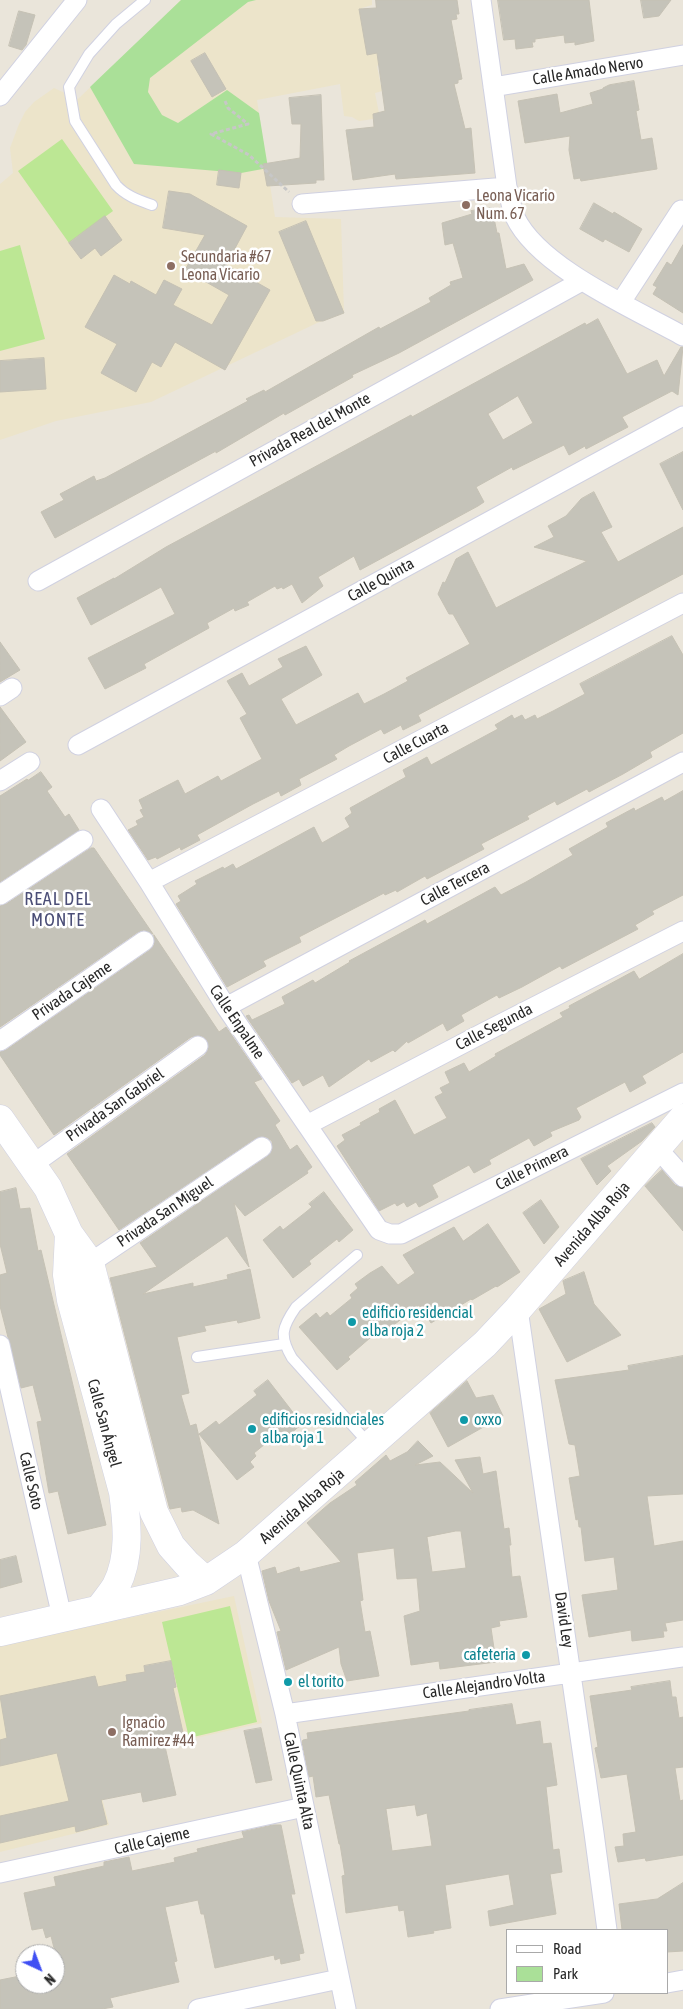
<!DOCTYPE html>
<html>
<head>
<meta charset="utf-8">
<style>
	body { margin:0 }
	#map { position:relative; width:683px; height:2009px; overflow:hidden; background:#eae5da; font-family:"Asap Condensed",sans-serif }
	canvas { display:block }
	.legend { position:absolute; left:506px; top:1929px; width:162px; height:65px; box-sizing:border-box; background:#fff; border:1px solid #a9a9a9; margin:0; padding:6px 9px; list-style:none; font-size:15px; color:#282828 }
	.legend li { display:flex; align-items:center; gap:10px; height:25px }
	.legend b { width:25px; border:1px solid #a9a9a9 }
	.north { position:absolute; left:15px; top:1944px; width:50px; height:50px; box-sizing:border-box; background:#fff; border:1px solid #a9a9a9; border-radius:50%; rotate:137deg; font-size:14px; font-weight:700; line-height:20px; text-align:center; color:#282828 }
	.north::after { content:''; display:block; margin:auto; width:18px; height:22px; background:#3f4ff3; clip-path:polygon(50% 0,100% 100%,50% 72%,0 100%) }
</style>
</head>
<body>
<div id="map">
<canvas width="683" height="2009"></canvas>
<ul class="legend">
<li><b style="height:6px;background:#fff"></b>Road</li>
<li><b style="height:14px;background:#aae098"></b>Park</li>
</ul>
<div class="north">N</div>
</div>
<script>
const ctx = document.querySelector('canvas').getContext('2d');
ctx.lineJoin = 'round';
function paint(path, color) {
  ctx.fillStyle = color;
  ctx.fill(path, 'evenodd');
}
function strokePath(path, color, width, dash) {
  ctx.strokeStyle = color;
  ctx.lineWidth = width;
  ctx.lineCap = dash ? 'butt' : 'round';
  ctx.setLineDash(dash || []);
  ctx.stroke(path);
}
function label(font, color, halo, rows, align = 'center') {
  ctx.font = font + ' "Asap Condensed",sans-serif';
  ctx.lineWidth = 5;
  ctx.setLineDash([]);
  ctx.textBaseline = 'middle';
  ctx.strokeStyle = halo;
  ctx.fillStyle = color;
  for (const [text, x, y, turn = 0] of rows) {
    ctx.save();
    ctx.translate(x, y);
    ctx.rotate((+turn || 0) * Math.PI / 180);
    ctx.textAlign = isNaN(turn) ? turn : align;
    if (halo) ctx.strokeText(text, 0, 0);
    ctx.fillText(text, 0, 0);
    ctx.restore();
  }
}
paint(new Path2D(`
	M 181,0 L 372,0 L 372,5 L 362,8 L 369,49 L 380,49 L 380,64 L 377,66 L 382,91 L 375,93 L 380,118 L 359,121 L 352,117 L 344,116 L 340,84 L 257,100 L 275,217 L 341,219 L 344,313 L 317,323 L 151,402 L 56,421 L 0,440 L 0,184 L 13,173 L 10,148 L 19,124 L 25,112 L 34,102 L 54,88 L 78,99 Z
	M 234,1596 L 262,1723 L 161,1746 L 92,1758 L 109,1825 L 0,1852 L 0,1645 Z`), '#ece4ca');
paint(new Path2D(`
	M 181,0 L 256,0 L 248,2 L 150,78 L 148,92 L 162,115 L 178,123 L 227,90 L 259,113 L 268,168 L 241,173 L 134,164 L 90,87 Z`), '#aae098');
paint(new Path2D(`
	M 62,139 L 113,211 L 69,243 L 18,171 Z
	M 20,245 L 45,339 L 0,351 L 0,251 Z
	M 230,1606 L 257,1722 L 189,1738 L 162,1622 Z`), '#bce794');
const building = new Path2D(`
	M 376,0 L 457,0 L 459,14 L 456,14 L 457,19 L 451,20 L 462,79 L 458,80 L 458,83 L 454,84 L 465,129 L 471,128 L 475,173 L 396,179 L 395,174 L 353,180 L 346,130 L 374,127 L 373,114 L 385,111 L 377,53 L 367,55 L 359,9 L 376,8 Z
	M 498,0 L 589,0 L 594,41 L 575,45 L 575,42 L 565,43 L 564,35 L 535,39 L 535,42 L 532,42 L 533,47 L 516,49 L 515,39 L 504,40 Z
	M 641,0 L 671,0 L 659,16 L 644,18 Z
	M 19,11 L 35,15 L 26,45 L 22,50 L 9,46 Z
	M 205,53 L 226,89 L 212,97 L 191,61 Z
	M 634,81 L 639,110 L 636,111 L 641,140 L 652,138 L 657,169 L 581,181 L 580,178 L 574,179 L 569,150 L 570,136 L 525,143 L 518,101 L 557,94 L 560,113 L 593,104 L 590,93 L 603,89 L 603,88 L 609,85 Z
	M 321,95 L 324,180 L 316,180 L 316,183 L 267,186 L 263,164 L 300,158 L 301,124 L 292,124 L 289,98 Z
	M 219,170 L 241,173 L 239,188 L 217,185 Z
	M 169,191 L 190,194 L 247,226 L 226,265 L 270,290 L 225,370 L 175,342 L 161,367 L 152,362 L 136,392 L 101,373 L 117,344 L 85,327 L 114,275 L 130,284 L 131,281 L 156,295 L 164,280 L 182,289 L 173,305 L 212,325 L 229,295 L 185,270 L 205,235 L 163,228 Z
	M 594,203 L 613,214 L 614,212 L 642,229 L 629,252 L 605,239 L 603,242 L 580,229 Z
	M 492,208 L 497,233 L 499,233 L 506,269 L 524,264 L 533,280 L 399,353 L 352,375 L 353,377 L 285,415 L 284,413 L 216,453 L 216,451 L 55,538 L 41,512 L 64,500 L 60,494 L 94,476 L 96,481 L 105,478 L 248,401 L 246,399 L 264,390 L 265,392 L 379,327 L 380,329 L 431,302 L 429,298 L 451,285 L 450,282 L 463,278 L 453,243 L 445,245 L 442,223 L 472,214 L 471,211 Z
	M 105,216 L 122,240 L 101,256 L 95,248 L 81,259 L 69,243 Z
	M 306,221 L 344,313 L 323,321 L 316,321 L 279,232 Z
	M 683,245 L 683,313 L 653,294 L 657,287 L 653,285 L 667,262 L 671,265 Z
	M 598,319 L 627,374 L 657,360 L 664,376 L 681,347 L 683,347 L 678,395 L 672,391 L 622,417 L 628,427 L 586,449 L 585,446 L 569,455 L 564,445 L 513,470 L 512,467 L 476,487 L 484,502 L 478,506 L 360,570 L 354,556 L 318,577 L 323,586 L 302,603 L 292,584 L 283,589 L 282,587 L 277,589 L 275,586 L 247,602 L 249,605 L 235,611 L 234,608 L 207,623 L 209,628 L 144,664 L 146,668 L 105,689 L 88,658 L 175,614 L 161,587 L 91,625 L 77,598 L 114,578 L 114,579 L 166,547 L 348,449 L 411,415 L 412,417 L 585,323 L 586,325 ZM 518,396 L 533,423 L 503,440 L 488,414 Z
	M 44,358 L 46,389 L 0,392 L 0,361 Z
	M 683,452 L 683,510 L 660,464 Z
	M 594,492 L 612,527 L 601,532 L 618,562 L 683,527 L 683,574 L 418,715 L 421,721 L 403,730 L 401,725 L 384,734 L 381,729 L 349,746 L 334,755 L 337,759 L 299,779 L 301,785 L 281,796 L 279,791 L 253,804 L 197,835 L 200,840 L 181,850 L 180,847 L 157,859 L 156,857 L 148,860 L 128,830 L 138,825 L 136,821 L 144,817 L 140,810 L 143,809 L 139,800 L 178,780 L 185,794 L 218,776 L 221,781 L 262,759 L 240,718 L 247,714 L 227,681 L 242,673 L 249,686 L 283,667 L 278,659 L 306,646 L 322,675 L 281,699 L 296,725 L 358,693 L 364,704 L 384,694 L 408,681 L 406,678 L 470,644 L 453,614 L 449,614 L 438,594 L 443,582 L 445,583 L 456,559 L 468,552 L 496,608 L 587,561 L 534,547 L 554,537 L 548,526 L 566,516 L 581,499 Z
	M 672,636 L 683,655 L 683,733 L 650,752 L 652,757 L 623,774 L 589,792 L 587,789 L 557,805 L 555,801 L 527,816 L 529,819 L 481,844 L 484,849 L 427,879 L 425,876 L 397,892 L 396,890 L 385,895 L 384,893 L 299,937 L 301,942 L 263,961 L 266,966 L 227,987 L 176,904 L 181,901 L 178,896 L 197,884 L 195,881 L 223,867 L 224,869 L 233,864 L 236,869 L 314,827 L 322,843 L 350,827 L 345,818 L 352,813 L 350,808 L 406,777 L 403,770 L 427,757 L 431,765 L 498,729 L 495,725 L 512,715 L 514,719 L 522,715 L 525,720 L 535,715 L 537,719 L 553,711 L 585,694 L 580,684 Z
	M 0,642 L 20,670 L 0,682 Z
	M 0,707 L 26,742 L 0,761 Z
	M 41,772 L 52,787 L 47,791 L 65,817 L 69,814 L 79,830 L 0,882 L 0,796 L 27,779 L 28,780 Z
	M 683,791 L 683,895 L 652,911 L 654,914 L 635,925 L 638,929 L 562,969 L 560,966 L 522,987 L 499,998 L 497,995 L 461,1015 L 464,1021 L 447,1031 L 443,1023 L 408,1043 L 407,1041 L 395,1052 L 393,1050 L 371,1062 L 369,1059 L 329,1087 L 323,1075 L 303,1086 L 299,1079 L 292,1083 L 246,1016 L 249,1015 L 252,1020 L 285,1004 L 282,997 L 313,980 L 315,983 L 350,962 L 349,961 L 425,920 L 427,924 L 495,887 L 501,895 L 526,882 L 573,855 L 569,849 L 608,827 L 606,823 L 634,808 L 635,811 L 662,797 L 664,801 Z
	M 91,848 L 94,848 L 153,934 L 144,930 L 138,932 L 0,1027 L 0,906 L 6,904 Z
	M 154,935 L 219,1032 L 226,1027 L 262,1079 L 254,1082 L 280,1121 L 275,1125 L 290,1150 L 297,1145 L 312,1167 L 307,1171 L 308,1173 L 245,1216 L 234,1203 L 249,1267 L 227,1236 L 143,1294 L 193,1283 L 193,1287 L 228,1279 L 227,1275 L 250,1269 L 260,1318 L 238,1323 L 237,1320 L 204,1326 L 206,1331 L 177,1337 L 189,1393 L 181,1395 L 190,1426 L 196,1424 L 219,1524 L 193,1510 L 182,1512 L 181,1507 L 170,1509 L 169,1506 L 110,1278 L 157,1267 L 140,1243 L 268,1156 L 272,1151 L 272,1141 L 266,1137 L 256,1138 L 119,1230 L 67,1154 L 205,1055 L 208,1050 L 207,1040 L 202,1036 L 191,1037 L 54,1135 L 0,1055 L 0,1052 L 6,1050 L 150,950 L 154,945 Z
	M 683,954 L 683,1052 L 642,1076 L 646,1083 L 630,1092 L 625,1082 L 576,1108 L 581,1117 L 579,1120 L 550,1132 L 552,1136 L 534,1146 L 529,1138 L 489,1160 L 491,1164 L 474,1173 L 469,1165 L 432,1185 L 438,1197 L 419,1207 L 416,1202 L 407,1207 L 404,1202 L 397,1206 L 395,1203 L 379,1211 L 337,1146 L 345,1140 L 342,1135 L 361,1125 L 360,1123 L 380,1112 L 379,1109 L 395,1100 L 414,1135 L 447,1118 L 435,1097 L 443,1093 L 440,1088 L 450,1083 L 445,1072 L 464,1063 L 469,1072 L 496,1056 L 495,1054 L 563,1017 L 560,1013 L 570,1008 L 569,1006 L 634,971 L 639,979 Z
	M 652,1123 L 655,1127 L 642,1141 L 607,1166 L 611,1171 L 597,1185 L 581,1159 Z
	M 662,1170 L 675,1185 L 683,1188 L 683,1231 L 645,1186 Z
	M 16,1188 L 20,1209 L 30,1208 L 38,1251 L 41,1250 L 106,1525 L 68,1534 L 58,1491 L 49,1493 L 37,1422 L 42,1421 L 33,1385 L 21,1388 L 0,1306 L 0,1275 L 7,1273 L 0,1244 L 0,1192 Z
	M 324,1192 L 353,1230 L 339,1242 L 337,1239 L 309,1261 L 311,1264 L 293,1278 L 263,1240 L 280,1226 L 283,1230 L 306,1212 L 312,1207 L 309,1204 Z
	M 541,1200 L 559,1227 L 544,1244 L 523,1213 Z
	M 488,1224 L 520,1272 L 497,1287 L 496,1286 L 472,1300 L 471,1299 L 431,1323 L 419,1305 L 390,1328 L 387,1325 L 378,1331 L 348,1357 L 350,1359 L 337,1370 L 299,1327 L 316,1313 L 320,1318 L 327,1312 L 330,1316 L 352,1298 L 350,1295 L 358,1288 L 355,1284 L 370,1273 L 382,1266 L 398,1285 L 415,1273 L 403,1255 L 454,1227 L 463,1241 Z
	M 584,1272 L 594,1304 L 621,1335 L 567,1362 L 539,1309 L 566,1294 L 563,1281 Z
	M 683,1356 L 683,1494 L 647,1496 L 654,1546 L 683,1541 L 683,1620 L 665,1623 L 667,1631 L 663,1631 L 664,1637 L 632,1641 L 631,1630 L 589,1637 L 582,1595 L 618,1590 L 614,1557 L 585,1561 L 581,1527 L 579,1527 L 578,1519 L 576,1520 L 569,1478 L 580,1476 L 575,1445 L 569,1444 L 555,1380 L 629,1370 L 628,1366 Z
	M 268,1380 L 302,1424 L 290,1434 L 287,1431 L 279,1438 L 276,1435 L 254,1453 L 256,1456 L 250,1462 L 254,1467 L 237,1480 L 199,1434 L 216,1421 L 219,1425 L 257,1395 L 254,1391 Z
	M 467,1381 L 476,1398 L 493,1395 L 503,1416 L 448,1447 L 430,1413 Z
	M 418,1441 L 433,1456 L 415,1465 L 440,1462 L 473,1493 L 455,1460 L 480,1457 L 483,1474 L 496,1471 L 504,1529 L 509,1528 L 511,1545 L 509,1545 L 512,1577 L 520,1576 L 527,1617 L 499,1621 L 500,1626 L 491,1628 L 496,1662 L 440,1669 L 439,1661 L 411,1665 L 404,1616 L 420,1611 L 417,1578 L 397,1579 L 394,1548 L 357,1553 L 363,1600 L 360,1601 L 365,1632 L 370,1631 L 379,1676 L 347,1681 L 341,1664 L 339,1647 L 286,1670 L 277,1632 L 281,1631 L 269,1601 L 262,1571 L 275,1567 L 277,1574 L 299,1567 L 300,1572 L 341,1562 L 307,1523 L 330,1503 L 357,1485 L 355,1482 L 386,1455 L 390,1461 L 407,1452 ZM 456,1531 L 461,1531 L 466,1568 L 432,1572 L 427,1537 Z
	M 16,1556 L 22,1582 L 0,1588 L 0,1560 Z
	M 171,1661 L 176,1687 L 173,1688 L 184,1737 L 164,1742 L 176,1795 L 143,1802 L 141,1792 L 101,1800 L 107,1824 L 76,1832 L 75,1826 L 0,1843 L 0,1816 L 69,1801 L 57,1753 L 0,1766 L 0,1740 L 7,1738 L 0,1696 L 95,1676 L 98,1687 L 127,1681 L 126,1675 L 145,1672 L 144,1666 Z
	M 670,1681 L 672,1697 L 676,1697 L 679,1718 L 683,1717 L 683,1767 L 675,1768 L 680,1801 L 683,1800 L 683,1855 L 646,1861 L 645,1858 L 618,1862 L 615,1847 L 624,1846 L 623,1834 L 636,1832 L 627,1774 L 601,1778 L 595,1748 L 598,1747 L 590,1696 L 632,1690 L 631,1687 Z
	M 512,1704 L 516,1725 L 540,1721 L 543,1744 L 551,1743 L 557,1785 L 546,1787 L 553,1850 L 559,1849 L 562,1872 L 550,1874 L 556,1914 L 490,1926 L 488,1911 L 514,1905 L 509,1874 L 445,1885 L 451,1928 L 433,1931 L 434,1933 L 408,1937 L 404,1910 L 399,1911 L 398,1905 L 346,1913 L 342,1876 L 345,1875 L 340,1844 L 339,1844 L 329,1795 L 316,1797 L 313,1776 L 309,1777 L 302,1742 L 303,1740 L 308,1739 L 307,1733 L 469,1711 L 469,1710 ZM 415,1805 L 417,1816 L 427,1813 L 432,1846 L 392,1851 L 386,1809 Z
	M 261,1728 L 272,1780 L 256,1783 L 244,1731 Z
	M 273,1825 L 281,1825 L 295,1894 L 291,1894 L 304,1953 L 299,1954 L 300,1960 L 281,1964 L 280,1958 L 275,1960 L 274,1955 L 215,1968 L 204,1914 L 201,1914 L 198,1900 L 165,1907 L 177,1961 L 174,1962 L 179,1982 L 110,1998 L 113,2007 L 102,2009 L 0,2009 L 0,1980 L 25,1975 L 25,1984 L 55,1984 L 55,1952 L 51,1936 L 46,1938 L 43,1928 L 32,1930 L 24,1893 L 56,1886 L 54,1877 L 104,1866 L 104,1862 L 129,1857 L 132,1871 L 175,1862 L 174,1858 L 198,1852 L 197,1849 L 244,1838 L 242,1832 Z
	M 683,1883 L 683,1951 L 667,1952 L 667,1930 L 622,1930 L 619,1904 L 657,1899 Z`);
paint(building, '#c5c3b9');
strokePath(building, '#c5c1b4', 1);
const lane = new Path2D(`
	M 145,0 L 116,24 L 89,54 L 69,87 L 75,121 L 116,185 C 126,196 138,200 152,205
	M 357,1255 L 296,1307 C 282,1327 279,1336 292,1358 L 370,1445
	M 197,1357 L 284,1344`);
const street = new Path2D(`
	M 481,0 L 507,187 C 510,196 511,208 515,217 C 539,268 635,309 683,336
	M 493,87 L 683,55
	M 0,96 L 77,0
	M 302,204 L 507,187
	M 621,302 L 681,210
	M 38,581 L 582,281
	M 0,696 L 12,688
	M 78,745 L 683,416
	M 0,781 L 30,762
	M 101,809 L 149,882 L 226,1007 L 379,1230 L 390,1234 L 401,1234 L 683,1093
	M 149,882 L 683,603
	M 0,895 L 83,840
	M 226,1007 L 683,762
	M 0,1041 L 144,941
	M 307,1125 L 483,1033 L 683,931
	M 657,1148 L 683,1177
	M 32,1165 L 198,1046
	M 79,1269 L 90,1263 L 262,1147
	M 518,1309 L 594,1833 L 607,1930
	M 0,1345 L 62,1617
	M 246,1554 L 285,1714 L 346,2009
	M 285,1714 L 683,1657
	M 0,1873 L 304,1807
	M 667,1983 L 683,1980
	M 198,2009 L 339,1979
	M 500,2009 L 604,1993`);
const secondary = new Path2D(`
	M 0,1119 L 48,1188 L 69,1234 L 90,1263 L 154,1512 L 171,1546 L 187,1564 L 206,1581
	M 69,1234 L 67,1275 L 71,1300 L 123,1492 C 127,1522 131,1557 116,1586 C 112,1593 105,1601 100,1608
	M 0,1632 L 180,1591 L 206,1581 L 246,1554 L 485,1344 L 518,1309 L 683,1118`);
strokePath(lane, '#d0d1e1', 12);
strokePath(street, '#d0d1e1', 21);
strokePath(secondary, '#d0d1e1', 29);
strokePath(new Path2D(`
	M 225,101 L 228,108 L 248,124 L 211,134 L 249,155 L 289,192`), '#c7c7c7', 3, [4, 2.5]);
strokePath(lane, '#fff', 10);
strokePath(street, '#fff', 19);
strokePath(secondary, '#fff', 28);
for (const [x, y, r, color] of [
	[466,205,5,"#8d6e63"],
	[171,266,5,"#8d6e63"],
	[352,1322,5,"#0f9aa8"],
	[464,1420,5,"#0f9aa8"],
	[252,1429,5,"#0f9aa8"],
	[526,1655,5,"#0f9aa8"],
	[288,1682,5,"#0f9aa8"],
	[112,1732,5,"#8d6e63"]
]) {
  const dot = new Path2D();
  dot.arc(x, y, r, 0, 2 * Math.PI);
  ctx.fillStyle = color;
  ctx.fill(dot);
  strokePath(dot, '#fff', 2);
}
label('16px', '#282828', '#fff', [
	["Calle Amado Nervo",588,71,-9],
	["Privada Real del Monte",310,430,-29],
	["Calle Quinta",381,580,-29],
	["Calle Cuarta",416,743,-28],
	["Calle Tercera",455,884,-28],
	["Privada Cajeme",72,991,-34],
	["Calle Enpalme",237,1022,56],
	["Calle Segunda",494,1027,-27],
	["Privada San Gabriel",115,1105,-35],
	["Calle Primera",532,1168,-27],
	["Privada San Miguel",165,1212,-34],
	["Avenida Alba Roja",592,1224,-49],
	["Calle San Ángel",104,1423,75],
	["Calle Soto",31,1481,77],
	["Avenida Alba Roja",302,1506,-41],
	["David Ley",564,1620,82],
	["Calle Alejandro Volta",484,1685,-8],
	["Calle Quinta Alta",299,1781,78],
	["Calle Cajeme",152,1841,-13]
]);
label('16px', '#785e54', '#fff', [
	["Leona Vicario",476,196],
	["Num. 67",476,214],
	["Secundaria #67",181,257],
	["Leona Vicario",181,275],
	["Ignacio",122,1723],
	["Ramirez #44",122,1741]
], 'left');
label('16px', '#0d838f', '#fff', [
	["edificio residencial",362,1313],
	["alba roja 2",362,1331],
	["edificios residnciales",262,1420],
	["alba roja 1",262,1438],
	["oxxo",474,1420],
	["cafeteria",516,1655,"right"],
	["el torito",298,1682]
], 'left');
ctx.letterSpacing = '1px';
label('18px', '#4b4e77', '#fff', [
	["REAL DEL",58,899],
	["MONTE",58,920]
]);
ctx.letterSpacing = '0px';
</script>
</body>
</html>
